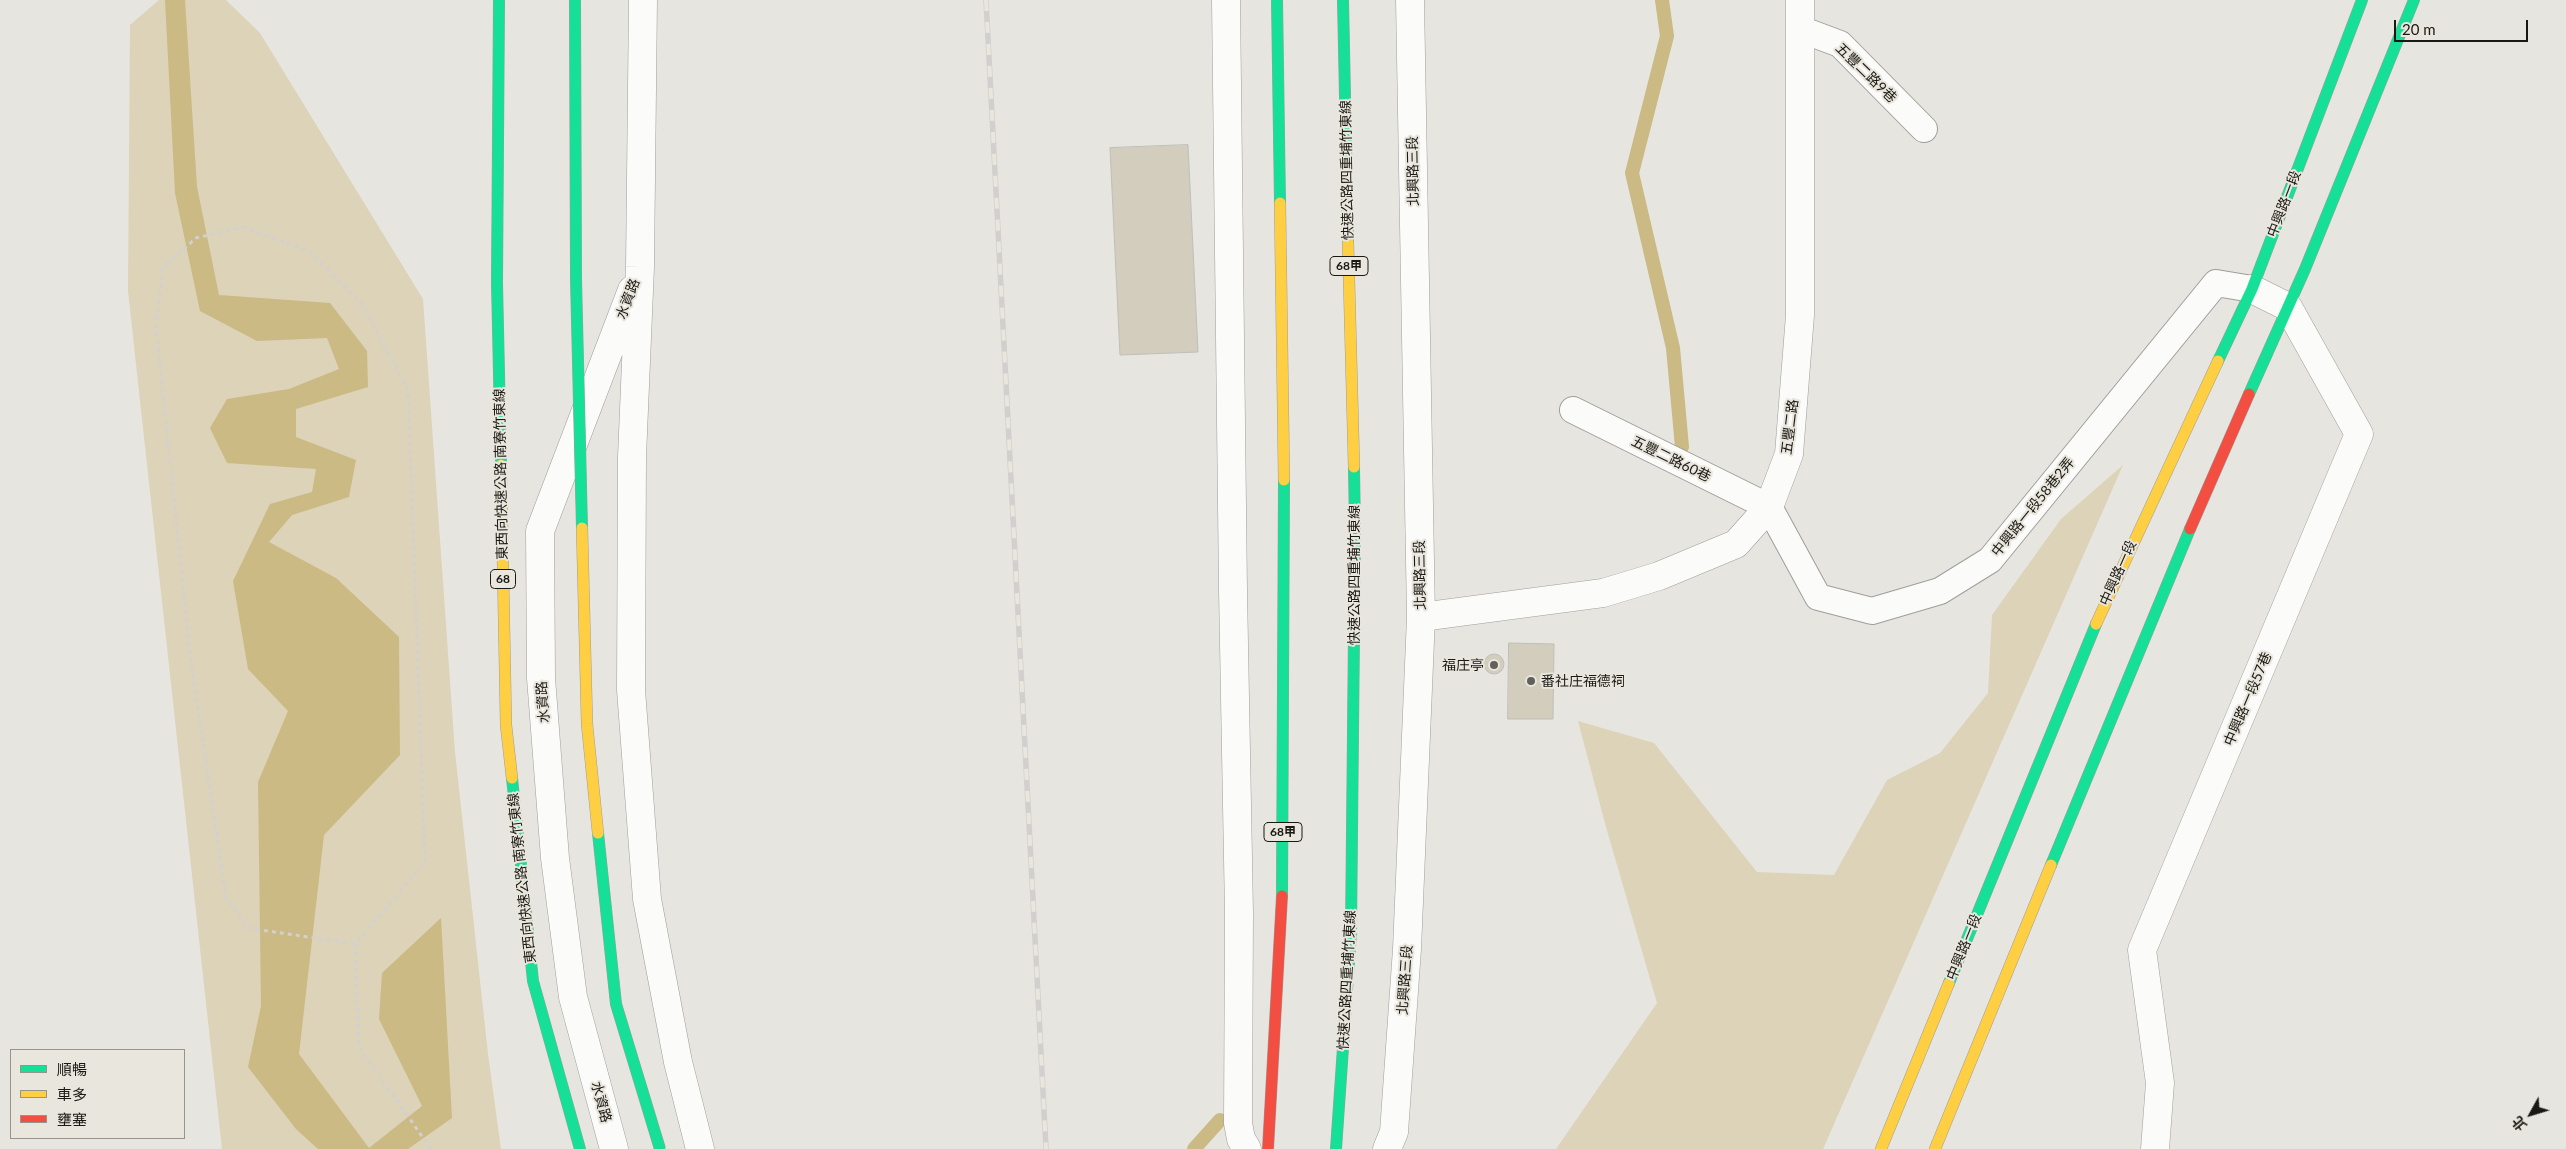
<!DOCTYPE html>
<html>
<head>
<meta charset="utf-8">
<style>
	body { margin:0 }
	#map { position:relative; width:2566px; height:1149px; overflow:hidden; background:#e6e5e0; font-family:Lato,"Noto Sans TC",sans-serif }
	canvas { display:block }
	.legend { position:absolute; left:10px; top:1049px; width:175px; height:90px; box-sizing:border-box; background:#e9e6dd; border:1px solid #96948d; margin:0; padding:6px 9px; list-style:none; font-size:15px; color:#191814 }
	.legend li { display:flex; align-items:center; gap:10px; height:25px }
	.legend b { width:25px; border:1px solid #96948d }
	.north { position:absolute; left:2506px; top:1089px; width:50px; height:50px; -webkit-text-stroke:4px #e9e6dd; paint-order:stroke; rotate:231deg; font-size:14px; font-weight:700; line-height:20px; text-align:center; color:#191814 }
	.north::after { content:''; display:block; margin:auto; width:18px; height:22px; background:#191814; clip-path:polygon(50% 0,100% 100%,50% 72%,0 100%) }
	.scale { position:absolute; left:2394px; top:20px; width:134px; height:22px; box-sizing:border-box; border:2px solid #191814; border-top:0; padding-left:6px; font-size:15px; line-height:18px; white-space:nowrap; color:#191814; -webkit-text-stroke:4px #e9e6dd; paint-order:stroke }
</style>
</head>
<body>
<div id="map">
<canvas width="2566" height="1149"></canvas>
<ul class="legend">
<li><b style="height:6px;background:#16e098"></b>順暢</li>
<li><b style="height:6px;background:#ffcf43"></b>車多</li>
<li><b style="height:6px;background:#f24e42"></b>壅塞</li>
</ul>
<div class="north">北</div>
<div class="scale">20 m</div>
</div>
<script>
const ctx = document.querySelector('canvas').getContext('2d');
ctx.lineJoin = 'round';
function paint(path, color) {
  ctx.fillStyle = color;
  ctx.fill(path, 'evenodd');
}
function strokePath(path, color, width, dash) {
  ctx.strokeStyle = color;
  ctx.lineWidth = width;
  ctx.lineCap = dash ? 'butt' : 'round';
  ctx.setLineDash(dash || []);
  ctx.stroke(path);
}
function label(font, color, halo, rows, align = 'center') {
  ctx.font = font + ' Lato,"Noto Sans TC",sans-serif';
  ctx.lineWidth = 4;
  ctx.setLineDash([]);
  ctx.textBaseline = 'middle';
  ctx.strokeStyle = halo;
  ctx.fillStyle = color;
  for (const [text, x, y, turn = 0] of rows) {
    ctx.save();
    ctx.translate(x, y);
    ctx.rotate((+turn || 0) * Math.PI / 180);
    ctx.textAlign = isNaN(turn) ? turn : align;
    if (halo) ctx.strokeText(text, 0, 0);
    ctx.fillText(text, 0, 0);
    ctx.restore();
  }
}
paint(new Path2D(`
	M 159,0 L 226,0 L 260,33 L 423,299 L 455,752 L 488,1054 L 501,1149 L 222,1149 L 128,291 L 130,25 Z
	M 2123,465 L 1823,1149 L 1556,1149 L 1657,1003 L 1606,827 L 1578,721 L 1654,743 L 1757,872 L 1834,875 L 1887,780 L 1940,753 L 1988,693 L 1992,615 L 2061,519 Z`), '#dcd3b8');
paint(new Path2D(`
	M 165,0 L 185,0 L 197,187 L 219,295 L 330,303 L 367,351 L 368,387 L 296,409 L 296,437 L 356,460 L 349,497 L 292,515 L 269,542 L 336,578 L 399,637 L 400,755 L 324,835 L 299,1054 L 369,1148 L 422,1106 L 379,1019 L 382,973 L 441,918 L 452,1118 L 408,1149 L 318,1149 L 296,1129 L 248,1067 L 261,1006 L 258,782 L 288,711 L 248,669 L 233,581 L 270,504 L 312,492 L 316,469 L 227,463 L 210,428 L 227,399 L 289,389 L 339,369 L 327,338 L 257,341 L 200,311 L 175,193 Z`), '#cbba84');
strokePath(new Path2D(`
	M 1662,0 L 1667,36 L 1632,173 L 1673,348 L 1682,447
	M 1194,1149 L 1220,1120`), '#cbba84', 14);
const building = new Path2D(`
	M 1188,145 L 1198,352 L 1120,355 L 1110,148 Z
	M 1509,643 L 1554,644 L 1553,719 L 1508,719 Z
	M1484 664a10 10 0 1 1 20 0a10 10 0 1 1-20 0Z`);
paint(building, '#d2cdbd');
strokePath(building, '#bfbeba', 1);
const lane = new Path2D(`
	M 1800,29 L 1840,44 L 1924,129
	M 1573,410 L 1769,507 L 1818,597 L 1872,611 L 1940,591 L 1990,560 L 2216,283 L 2252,289`);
const street = new Path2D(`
	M 643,0 L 640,267 L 632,457 L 631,690 L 647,899 L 678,1062 L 700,1149
	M 1226,0 L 1233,590 L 1239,913 L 1238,1123 L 1241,1139 L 1247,1149
	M 1421,617 L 1603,593 L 1659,576 L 1736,544 L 1769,507 L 1789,454 L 1800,315 L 1800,0
	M 614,1149 L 573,997 L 555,858 L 541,678 L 540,531 L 632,290
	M 1387,1149 L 1394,1132 L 1407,949 L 1421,617 L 1410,0
	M 2155,1149 L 2160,1083 L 2142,950 L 2359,434 L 2288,307 L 2252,289`);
const fast = new Path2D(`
	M 499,0 L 497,283 L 501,465
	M 1277,0 L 1280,203
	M 1343,0 L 1348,242
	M 2218,361 L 2252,289 L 2362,0
	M 2249,394 L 2305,269 L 2414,0
	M 512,778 L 533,981 L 580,1149
	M 2051,865 L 2190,529
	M 1282,896 L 1284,480
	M 1949,983 L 2096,624
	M 1336,1149 L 1351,932 L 1355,531 L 1354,467`);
const slow = new Path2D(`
	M 1280,203 L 1284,480
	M 1348,242 L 1354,467
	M 501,465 L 506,725 L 512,778
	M 2096,624 L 2218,361
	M 1881,1149 L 1949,983
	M 1935,1149 L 2051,865`);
const jam = new Path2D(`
	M 2190,529 L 2249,394
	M 1268,1149 L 1282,896`);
strokePath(lane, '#9f9e9b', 28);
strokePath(street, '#9f9e9b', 29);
strokePath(fast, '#9f9e9b', 12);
strokePath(slow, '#9f9e9b', 12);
strokePath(jam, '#9f9e9b', 12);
strokePath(new Path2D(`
	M 355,944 L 248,928 L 226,898 L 190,654 L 156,328 L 163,268 L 196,238 L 243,227 L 309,251 L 362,304 L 408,390 L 425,862 L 355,944 L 359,1047 L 431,1149`), '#d2d1cf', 3, [4, 4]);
strokePath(lane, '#fbfbfa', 26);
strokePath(street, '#fbfbfa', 28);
strokePath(fast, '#16e098', 11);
strokePath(slow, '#ffcf43', 11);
strokePath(jam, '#f24e42', 11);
const rail = new Path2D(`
	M 986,0 L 1046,1149`);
strokePath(rail, '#d1d0ce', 5.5);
strokePath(rail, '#e9e6dd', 4, [11]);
const fastBridge = new Path2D(`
	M 575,0 L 576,279 L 582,528
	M 598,833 L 616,1004 L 660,1149`);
const slowBridge = new Path2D(`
	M 582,528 L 587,724 L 598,833`);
strokePath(fastBridge, '#9f9e9b', 12, []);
strokePath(slowBridge, '#9f9e9b', 12, []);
strokePath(fastBridge, '#16e098', 11);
strokePath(slowBridge, '#ffcf43', 11);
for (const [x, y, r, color] of [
	[1494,665,5,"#61605b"],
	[1531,681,5,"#61605b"]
]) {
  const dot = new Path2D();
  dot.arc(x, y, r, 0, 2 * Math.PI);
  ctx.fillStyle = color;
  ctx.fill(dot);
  strokePath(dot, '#e9e6dd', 2);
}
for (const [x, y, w] of [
	[1349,266,38],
	[503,579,25],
	[1283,832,38]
]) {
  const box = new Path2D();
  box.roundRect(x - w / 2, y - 9.5, w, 19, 4);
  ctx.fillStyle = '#e9e6dd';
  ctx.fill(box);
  strokePath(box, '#191814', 1);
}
label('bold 12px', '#191814', null, [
	["68甲",1349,266],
	["68",503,579],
	["68甲",1283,832]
]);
label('14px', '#191814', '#e9e6dd', [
	["五豐二路9巷",1866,73,44],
	["快速公路四重埔竹東線",1347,170,-91],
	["北興路三段",1413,171,-91],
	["中興路一段",2284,204,-69],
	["水資路",628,299,-69],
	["五豐二路",1790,427,-83],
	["五豐二路60巷",1671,459,26],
	["東西向快速公路 南寮竹東線",501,474,-91],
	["中興路一段58巷2弄",2033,507,-51],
	["中興路一段",2118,573,-66],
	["快速公路四重埔竹東線",1354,575,-90],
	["北興路三段",1420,575,-91],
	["中興路一段57巷",2248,699,-67],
	["水資路",543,702,-94],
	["東西向快速公路 南寮竹東線",522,878,-96],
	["中興路一段",1964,947,-68],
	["快速公路四重埔竹東線",1347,980,-87],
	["北興路三段",1405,980,-86],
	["水資路",601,1102,75]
]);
label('14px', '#191814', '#e9e6dd', [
	["福庄亭",1484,665],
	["番社庄福德祠",1541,681,"left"]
], 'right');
</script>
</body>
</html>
